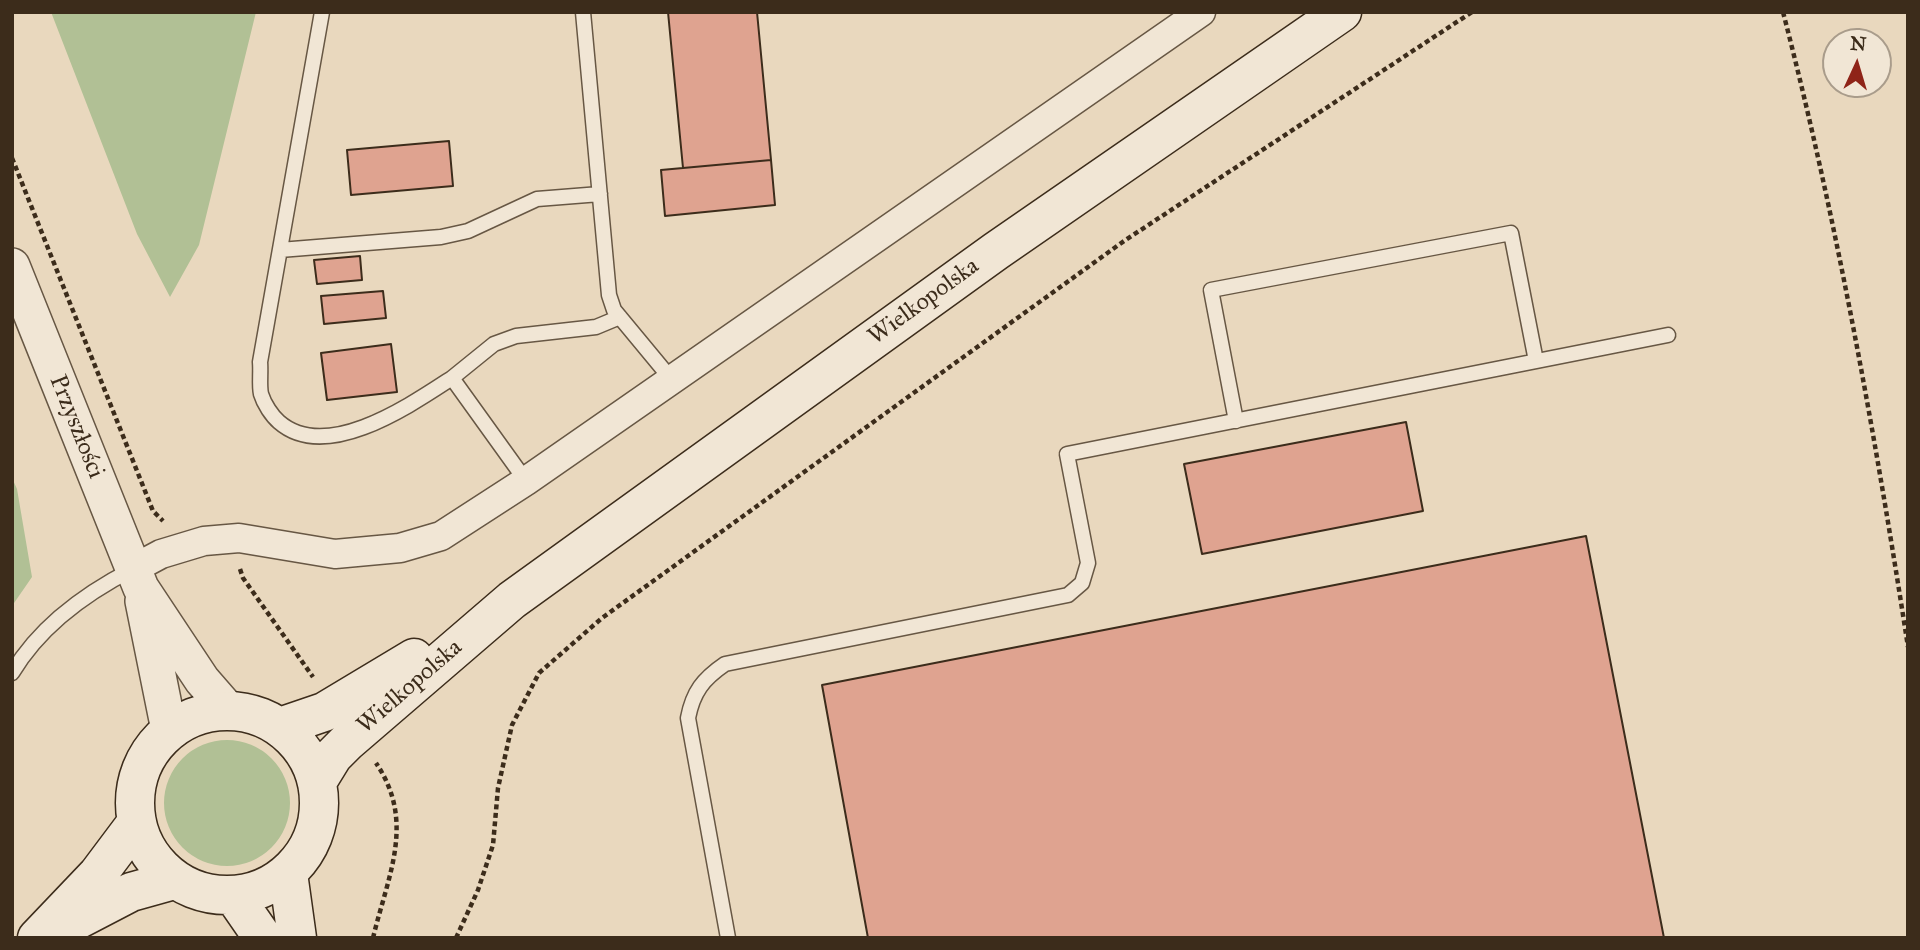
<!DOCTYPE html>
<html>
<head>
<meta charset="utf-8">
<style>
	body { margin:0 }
	#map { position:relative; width:1920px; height:950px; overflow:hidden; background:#e9d8be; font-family:"IM FELL Great Primer",serif }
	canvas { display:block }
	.frame { position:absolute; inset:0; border:14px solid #3c2c1b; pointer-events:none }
	.north { position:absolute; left:1822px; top:28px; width:70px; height:70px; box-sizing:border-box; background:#f1e6d5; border:2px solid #a99c8b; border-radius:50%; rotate:4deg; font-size:19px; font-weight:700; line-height:28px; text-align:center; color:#3c2c1b }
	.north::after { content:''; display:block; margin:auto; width:24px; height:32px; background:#8f2418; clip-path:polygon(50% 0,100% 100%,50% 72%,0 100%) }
</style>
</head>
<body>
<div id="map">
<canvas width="1920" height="950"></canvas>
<div class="frame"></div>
<div class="north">N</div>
</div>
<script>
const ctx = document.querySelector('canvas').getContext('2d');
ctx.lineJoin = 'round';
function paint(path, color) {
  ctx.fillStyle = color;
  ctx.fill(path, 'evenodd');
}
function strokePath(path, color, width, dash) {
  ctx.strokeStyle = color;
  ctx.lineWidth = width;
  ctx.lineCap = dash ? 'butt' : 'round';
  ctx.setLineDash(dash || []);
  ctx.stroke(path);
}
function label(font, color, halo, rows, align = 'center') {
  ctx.font = font + ' "IM FELL Great Primer",serif';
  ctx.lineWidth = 6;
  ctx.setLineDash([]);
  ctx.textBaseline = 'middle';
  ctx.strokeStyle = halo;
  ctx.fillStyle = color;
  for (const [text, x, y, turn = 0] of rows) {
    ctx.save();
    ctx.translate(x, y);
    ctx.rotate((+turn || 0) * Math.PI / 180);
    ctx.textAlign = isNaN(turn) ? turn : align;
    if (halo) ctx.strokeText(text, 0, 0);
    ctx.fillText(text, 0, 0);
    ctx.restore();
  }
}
paint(new Path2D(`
	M 51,12 L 256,12 L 199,245 L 170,297 L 137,234 Z
	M 12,478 L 17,489 L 32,577 L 12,606 Z
	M164 803a63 63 0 1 1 126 0a63 63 0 1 1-126 0Z`), '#b1c095');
const building = new Path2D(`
	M 668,12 L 757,12 L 771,160 L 683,168 Z
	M 449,141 L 453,186 L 351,195 L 347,150 Z
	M 771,160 L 775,205 L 665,216 L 661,170 Z
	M 360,256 L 362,280 L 317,284 L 314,260 Z
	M 383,291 L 386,318 L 324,324 L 321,296 Z
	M 391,344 L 397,392 L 327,400 L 321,353 Z
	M 1406,422 L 1423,511 L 1202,554 L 1184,464 Z
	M 1586,536 L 1664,938 L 868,938 L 822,685 Z`);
paint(building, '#dfa390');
strokePath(building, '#3c2c1b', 2);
const service = new Path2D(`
	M 322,12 L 260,362 C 261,372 259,385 261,394 C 264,404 272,416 279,422 C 326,463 409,406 452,378 L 526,481
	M 583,12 L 609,295 L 614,310 L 672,380
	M 280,250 L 441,237 L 468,231 L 537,199 L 600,194
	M 452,378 L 494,344 L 516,336 L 596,327 L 620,317
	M 1236,421 L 1211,290 L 1511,233 L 1536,361
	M 12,673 C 40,626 86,593 133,569
	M 728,938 L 688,718 C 693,692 703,679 725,664 L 1068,595 L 1082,583 L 1088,563 L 1067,454 L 1668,335`);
const minor = new Path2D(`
	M 133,569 L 161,554 L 204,541 L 239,538 L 335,554 L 400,548 L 441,536 L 526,481 L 1201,12`);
const tertiary = new Path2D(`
	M 12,266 L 141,588 L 202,680 L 229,711
	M 143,601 L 169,730`);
const secondary = new Path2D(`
	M135 803a92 92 0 1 1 184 0a92 92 0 1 1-184 0Z
	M 280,727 L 324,712 L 414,658
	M 317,782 L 333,756 L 347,742 L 512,600 L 996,251 L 1342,12
	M 288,873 L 297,938
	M 234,896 L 263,938
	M 58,930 L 131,892 L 174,880
	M 37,938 L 98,874 L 137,822`);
strokePath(service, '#675744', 17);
strokePath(minor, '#675744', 31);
strokePath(tertiary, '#675744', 38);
strokePath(secondary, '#3c2c1b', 41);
strokePath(new Path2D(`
	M 1783,12 C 1837,221 1875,434 1908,647
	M 12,158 L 153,511 L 163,521
	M 240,569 L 243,578 L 313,677
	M 373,938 C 388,875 416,822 376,763
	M 456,938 L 478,890 L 493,845 L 498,788 L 512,725 L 539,673 L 602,618 L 1124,241 L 1472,12`), '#3c2c1b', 4.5, [5, 3.5]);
strokePath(service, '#f1e6d5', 14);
strokePath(minor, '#f1e6d5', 28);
strokePath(tertiary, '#f1e6d5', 35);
strokePath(secondary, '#f1e6d5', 38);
label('24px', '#3c2c1b', '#f1e6d5', [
	["Wielkopolska",924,302,-36],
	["Przyszłości",76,427,68],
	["Wielkopolska",410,687,-41]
]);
</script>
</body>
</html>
